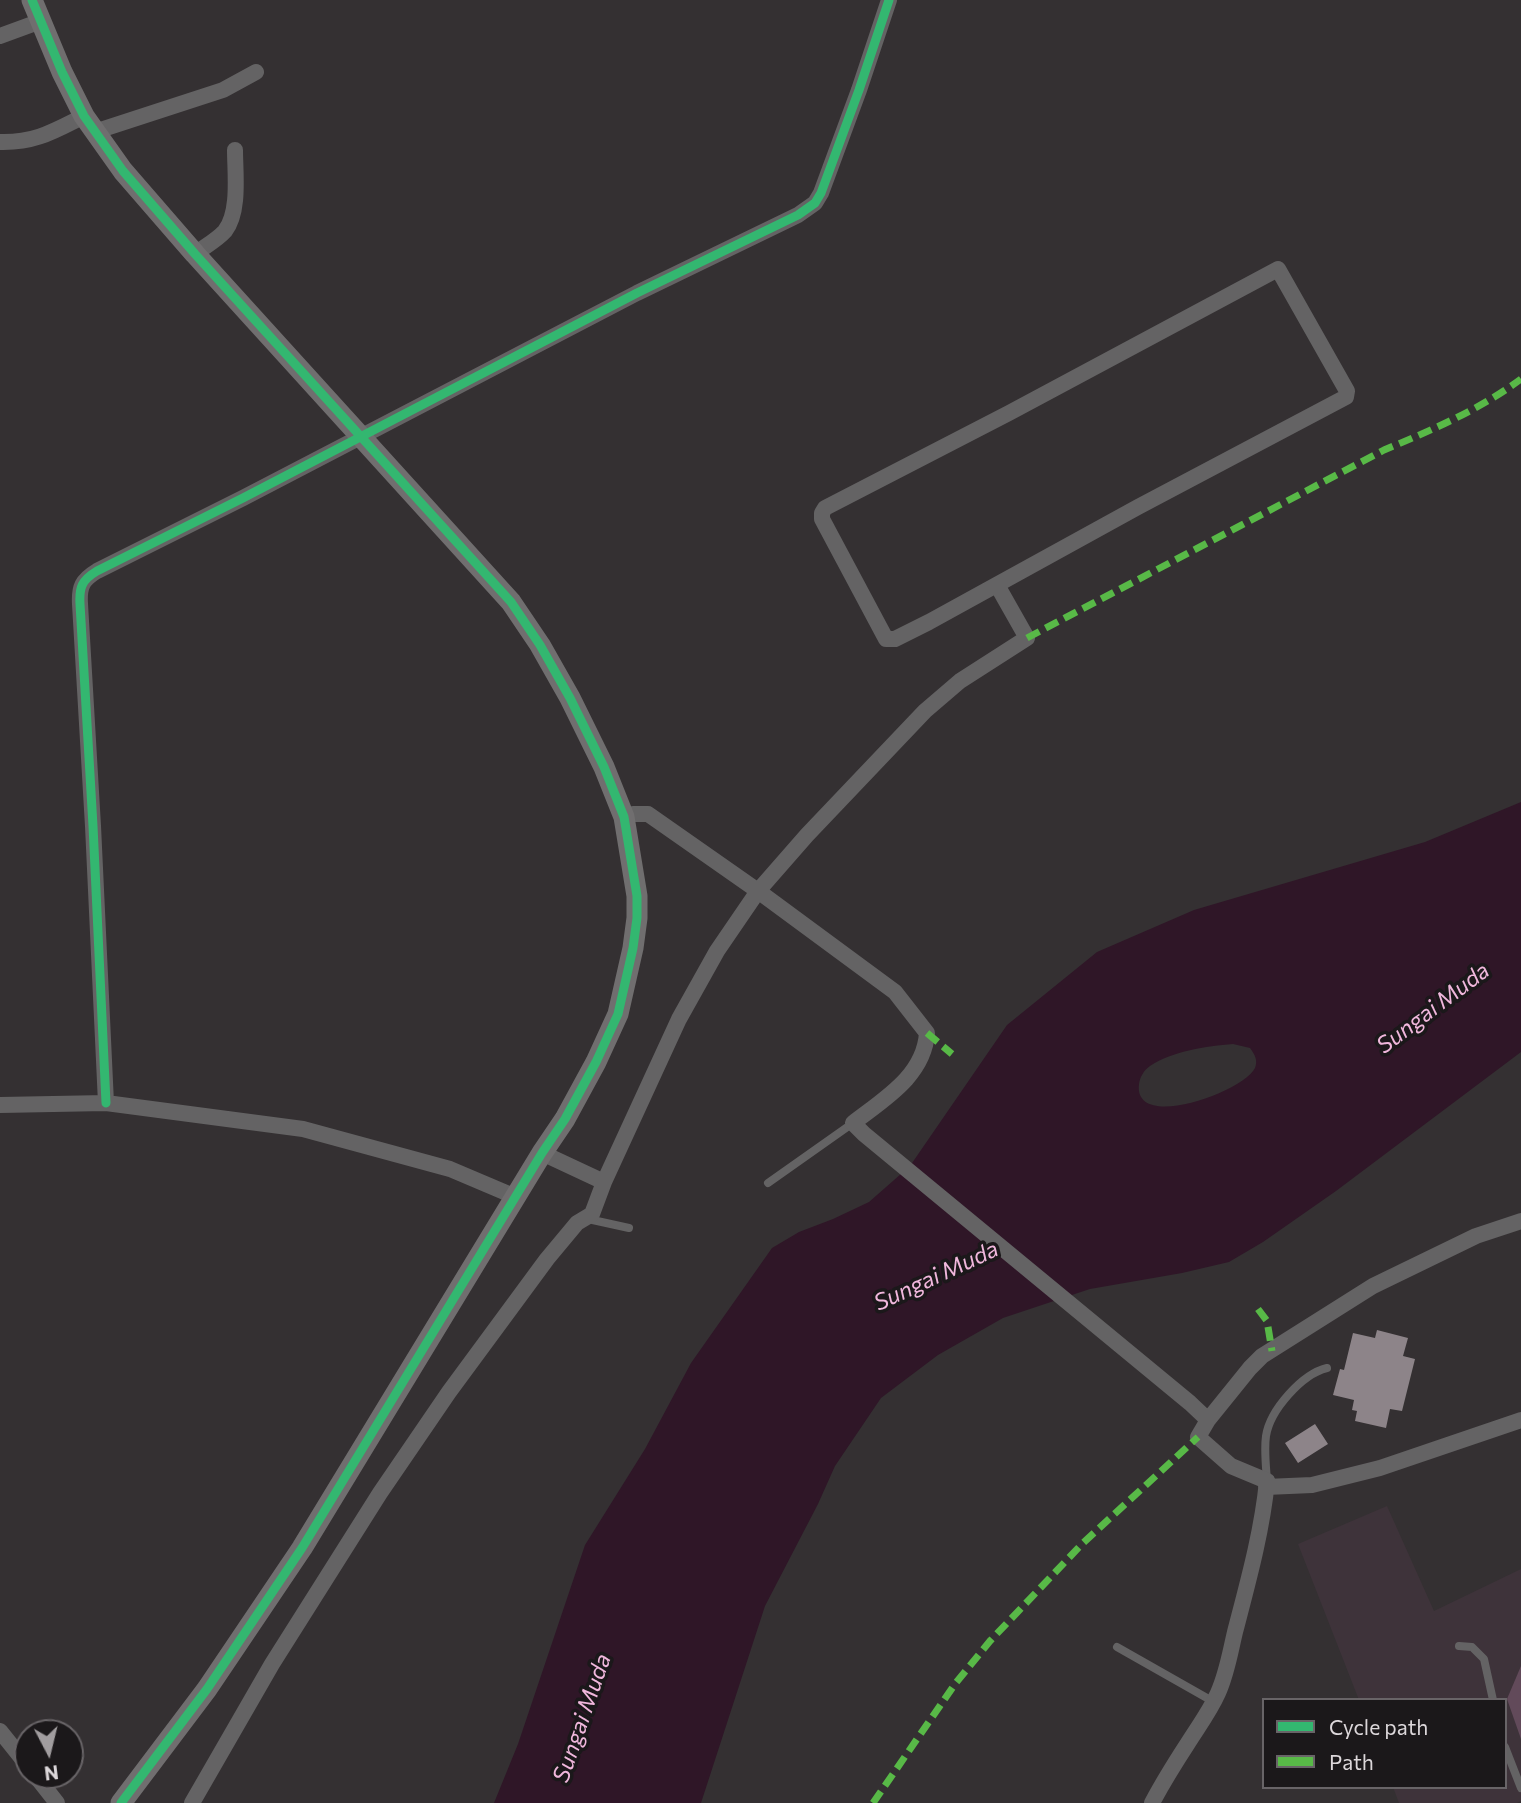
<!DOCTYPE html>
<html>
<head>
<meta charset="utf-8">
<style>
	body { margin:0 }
	#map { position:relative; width:1521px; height:1803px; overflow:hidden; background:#343032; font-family:Commissioner,sans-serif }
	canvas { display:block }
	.legend { position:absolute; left:1262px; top:1698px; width:245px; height:91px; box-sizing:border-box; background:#1b181a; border:2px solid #686467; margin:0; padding:9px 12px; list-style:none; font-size:21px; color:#dcd7da }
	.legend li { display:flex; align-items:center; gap:14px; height:35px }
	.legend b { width:35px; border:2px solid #686467 }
	.north { position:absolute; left:14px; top:1719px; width:70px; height:70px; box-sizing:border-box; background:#1b181a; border:2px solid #686467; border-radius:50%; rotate:173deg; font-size:19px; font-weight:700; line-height:28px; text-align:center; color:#dcd7da }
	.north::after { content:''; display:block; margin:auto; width:24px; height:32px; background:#a19d9f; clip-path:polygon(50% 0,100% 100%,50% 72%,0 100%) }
</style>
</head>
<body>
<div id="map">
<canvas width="1521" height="1803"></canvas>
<ul class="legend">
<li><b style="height:9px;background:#33b770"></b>Cycle path</li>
<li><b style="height:9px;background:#58b947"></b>Path</li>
</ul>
<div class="north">N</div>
</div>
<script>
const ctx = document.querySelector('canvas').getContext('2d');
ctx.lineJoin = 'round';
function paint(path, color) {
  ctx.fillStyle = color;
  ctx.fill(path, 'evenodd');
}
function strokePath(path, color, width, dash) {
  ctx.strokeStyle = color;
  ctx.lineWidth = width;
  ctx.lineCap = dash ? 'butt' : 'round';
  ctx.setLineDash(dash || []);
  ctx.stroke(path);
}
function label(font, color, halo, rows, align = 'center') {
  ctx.font = font + ' Commissioner,sans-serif';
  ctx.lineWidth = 7;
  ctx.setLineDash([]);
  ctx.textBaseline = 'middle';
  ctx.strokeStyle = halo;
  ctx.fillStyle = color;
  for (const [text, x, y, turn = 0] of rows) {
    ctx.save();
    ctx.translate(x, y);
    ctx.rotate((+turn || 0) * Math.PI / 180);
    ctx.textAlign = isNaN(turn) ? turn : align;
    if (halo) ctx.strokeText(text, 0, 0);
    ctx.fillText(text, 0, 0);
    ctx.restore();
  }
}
paint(new Path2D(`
	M 1387,1506 L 1434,1611 L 1521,1569 L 1521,1801 L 1517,1803 L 1399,1803 L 1393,1787 L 1505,1787 L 1505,1700 L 1359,1700 L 1298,1544 Z`), '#3e333a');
paint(new Path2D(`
	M 1521,1666 L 1521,1739 L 1507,1699 Z`), '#624a5a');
paint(new Path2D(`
	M 1521,802 L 1521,1052 L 1336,1191 L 1263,1242 L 1229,1262 L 1182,1273 L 1090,1289 L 1003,1318 L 938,1355 L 881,1398 L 835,1466 L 818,1504 L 765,1606 L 701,1803 L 494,1803 L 518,1744 L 585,1545 L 645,1449 L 691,1363 L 772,1248 L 799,1232 L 833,1219 L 869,1202 L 910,1166 L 1007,1025 L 1097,952 L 1194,910 L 1425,842 ZM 1233,1044 L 1250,1048 C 1255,1055 1258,1060 1255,1068 C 1243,1092 1133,1132 1139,1084 C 1140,1077 1144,1070 1150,1066 C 1173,1051 1206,1046 1233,1044 Z`), '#2f1627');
paint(new Path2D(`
	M 1377,1330 L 1408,1338 L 1403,1356 L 1415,1359 L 1402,1411 L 1390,1409 L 1386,1428 L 1355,1421 L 1357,1411 L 1352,1410 L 1354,1400 L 1333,1395 L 1340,1369 L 1344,1370 L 1353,1333 L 1375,1338 Z
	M 1315,1424 L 1328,1444 L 1298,1463 L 1285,1443 Z`), '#8d8489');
strokePath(new Path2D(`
	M 768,1183 L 853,1123
	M 588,1219 L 629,1228
	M 1267,1481 C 1266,1466 1264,1450 1266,1436 C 1270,1410 1302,1374 1327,1368
	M 1459,1646 L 1472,1647 L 1484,1659 L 1493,1700
	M 1117,1647 L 1214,1702
	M 1505,1747 L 1521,1788`), '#646364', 8);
strokePath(new Path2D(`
	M 0,36 L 41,21
	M 94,132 L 223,90 L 256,72
	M 0,142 C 35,143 54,131 84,116
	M 195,254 C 204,247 217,240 225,231 C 240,212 235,173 235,150
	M 1278,269 L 1347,391 L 1346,397 L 1138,507 L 929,622 L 895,639 L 886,639 L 822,519 L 822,513 L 825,508 L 1009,413 Z
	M 624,817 L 633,814 L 648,814 L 758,891 L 895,992 L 927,1033 C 924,1076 884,1099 853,1123 L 864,1134 L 1190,1403 L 1208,1420 L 1198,1437 L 1231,1466 L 1267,1481 C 1262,1532 1248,1582 1235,1632 C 1230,1653 1227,1673 1218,1693 C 1210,1711 1198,1727 1188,1743 C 1175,1763 1163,1782 1152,1803
	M 106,1103 L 93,826 L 80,604 C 79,587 82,580 97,571 L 243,498 L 637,293 L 798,215 L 815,203 L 821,193 L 859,90 L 889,0
	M 0,1105 L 106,1103 L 303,1129 L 450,1169 L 516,1197
	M 542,1153 L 604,1182
	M 1208,1420 L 1250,1368 L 1262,1356 L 1373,1286 L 1476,1236 L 1521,1221
	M 1266,1487 L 1312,1485 L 1380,1468 L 1521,1420
	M 0,1731 L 28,1766
	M 35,1775 L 57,1803
	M 192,1803 L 272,1664 L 380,1493 L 449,1392 L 547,1259 L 577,1223 L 592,1214 L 604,1182 L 679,1019 L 717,951 L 758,891 L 807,835 L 925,711 L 960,681 L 1027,638 L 997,585`), '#646364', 16);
strokePath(new Path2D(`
	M 32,0 L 62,72 L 84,116 L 123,171 L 195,254 L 511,602 L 540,645 L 570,698 L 604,767 L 624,817 L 637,896 L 637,918 L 633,948 L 618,1014 L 596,1062 L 565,1119 L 542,1153 L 302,1548 L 207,1689 L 121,1803`), '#706e6f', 21);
strokePath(new Path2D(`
	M 1027,638 L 1384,450 C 1432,430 1479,410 1521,379
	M 927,1033 L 952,1054
	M 1258,1309 L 1267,1321 L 1272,1351
	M 873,1803 L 955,1684 L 990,1641 L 1082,1544 L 1198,1437`), '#58b947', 7, [14, 7]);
strokePath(new Path2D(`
	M 32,0 L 62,72 L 84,116 L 123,171 L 195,254 L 511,602 L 540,645 L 570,698 L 604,767 L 624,817 L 637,896 L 637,918 L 633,948 L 618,1014 L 596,1062 L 565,1119 L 542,1153 L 302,1548 L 207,1689 L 121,1803
	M 106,1103 L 93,826 L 80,604 C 79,587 82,580 97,571 L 243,498 L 637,293 L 798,215 L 815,203 L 821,193 L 859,90 L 889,0`), '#33b770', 9);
label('italic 23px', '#f0b7dc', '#1b181a', [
	["Sungai Muda",1433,1008,-37],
	["Sungai Muda",936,1276,-25],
	["Sungai Muda",582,1718,-71]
]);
</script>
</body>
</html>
